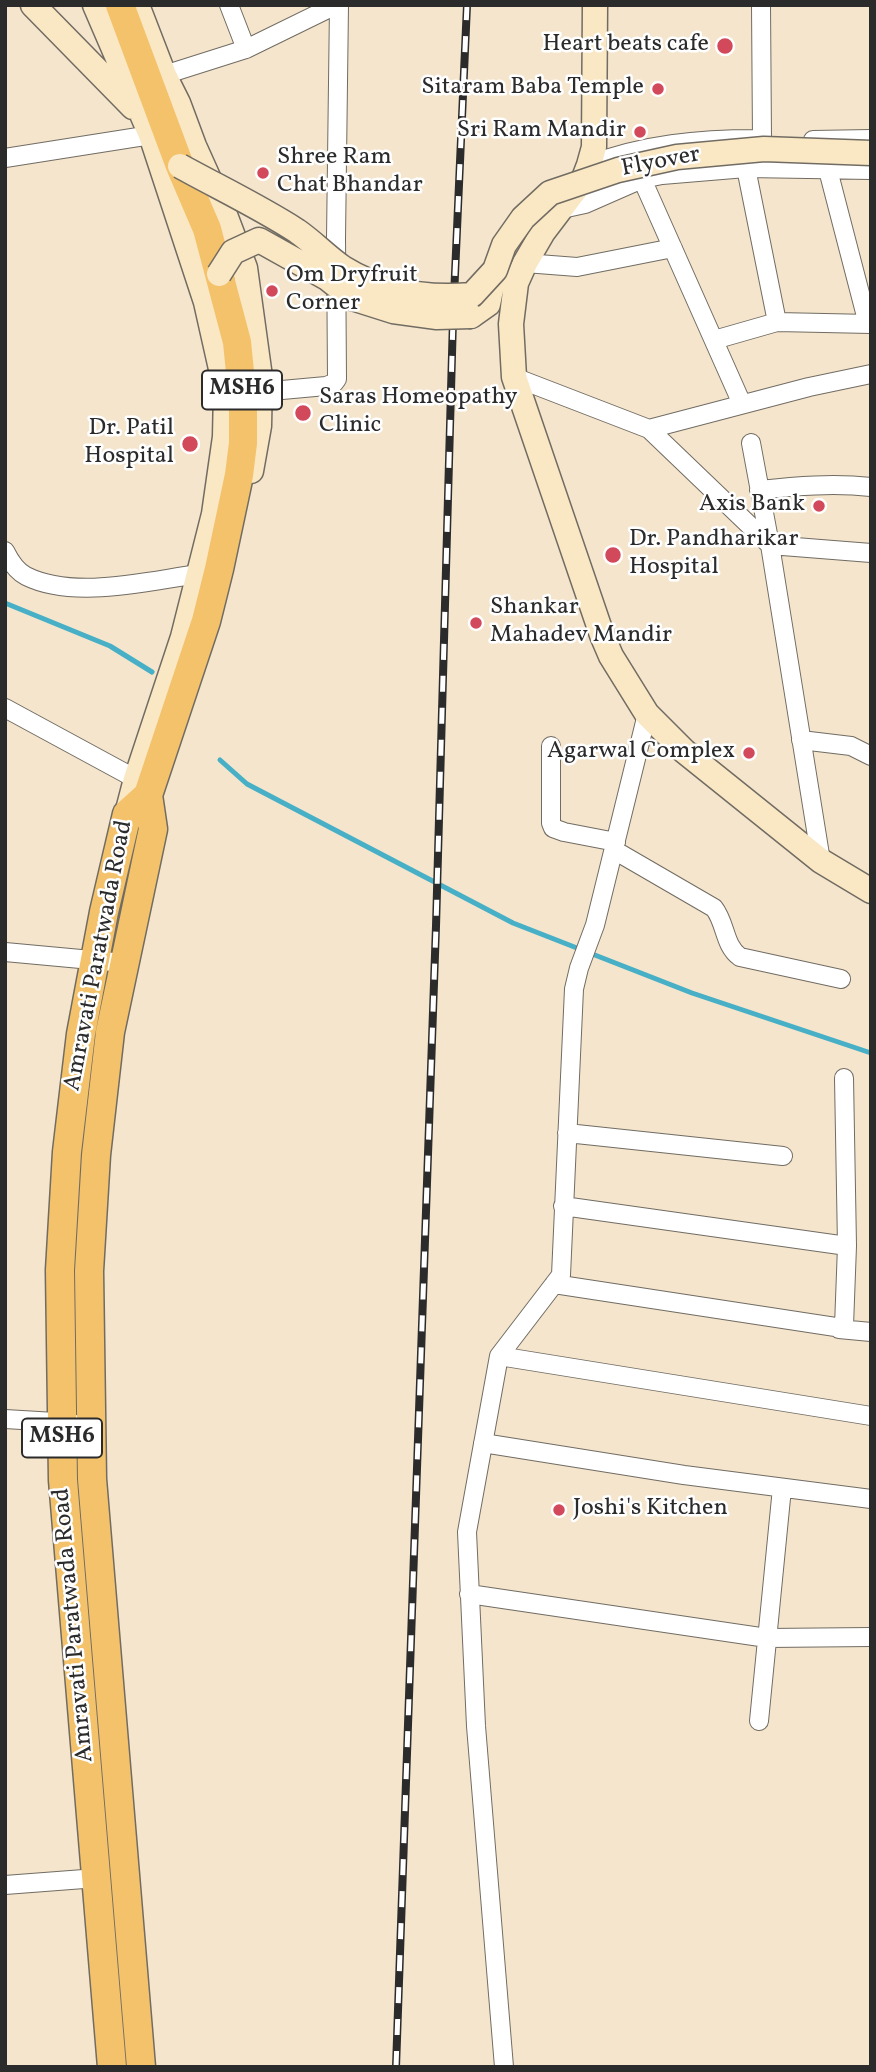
<!DOCTYPE html>
<html>
<head>
<meta charset="utf-8">
<style>
	body { margin:0 }
	#map { position:relative; width:876px; height:2072px; overflow:hidden; background:#f4e5cc; font-family:Vollkorn,serif }
	canvas { display:block }
	.frame { position:absolute; inset:0; border:7px solid #2b2b2b; pointer-events:none }
</style>
</head>
<body>
<div id="map">
<canvas width="876" height="2072"></canvas>
<div class="frame"></div>
</div>
<script>
const ctx = document.querySelector('canvas').getContext('2d');
ctx.lineJoin = 'round';
function strokePath(path, color, width, dash) {
  ctx.strokeStyle = color;
  ctx.lineWidth = width;
  ctx.lineCap = dash ? 'butt' : 'round';
  ctx.setLineDash(dash || []);
  ctx.stroke(path);
}
function label(font, color, halo, rows, align = 'center') {
  ctx.font = font + ' Vollkorn,serif';
  ctx.lineWidth = 5;
  ctx.setLineDash([]);
  ctx.textBaseline = 'middle';
  ctx.strokeStyle = halo;
  ctx.fillStyle = color;
  for (const [text, x, y, turn = 0] of rows) {
    ctx.save();
    ctx.translate(x, y);
    ctx.rotate((+turn || 0) * Math.PI / 180);
    ctx.textAlign = isNaN(turn) ? turn : align;
    if (halo) ctx.strokeText(text, 0, 0);
    ctx.fillText(text, 0, 0);
    ctx.restore();
  }
}
strokePath(new Path2D(`
	M 5,603 L 110,646 L 152,672
	M 220,760 L 247,784 L 513,923 L 692,993 L 871,1053`), '#47afc6', 5);
const street = new Path2D(`
	M 229,5 L 246,49
	M 761,5 L 762,139
	M 164,75 L 246,49 L 336,5
	M 813,140 L 871,139
	M 5,158 L 151,135
	M 589,165 C 644,144 699,139 757,139
	M 746,168 L 777,322 L 871,324
	M 828,170 L 868,324
	M 642,179 L 742,404
	M 562,209 L 585,204 L 642,179 L 662,175 L 746,168 L 871,170
	M 525,263 L 577,267 L 673,248
	M 714,340 L 777,322
	M 514,377 L 649,429 L 770,545 L 871,553
	M 260,392 L 326,386 L 334,383 L 337,379 L 336,238 L 339,5
	M 649,429 L 809,387 L 871,374
	M 751,443 L 770,545 L 821,861
	M 759,490 C 797,486 833,483 871,487
	M 5,551 C 10,561 16,571 26,576 C 74,600 147,581 199,574
	M 5,708 L 136,779
	M 801,740 L 851,746 L 871,756
	M 551,746 L 551,823 L 553,828 L 564,832 L 616,842
	M 614,850 L 714,908 C 726,923 724,946 740,957 L 841,979
	M 5,952 L 124,963
	M 567,1133 L 783,1156
	M 563,1206 L 847,1246
	M 554,1284 L 842,1328 L 844,1326 L 847,1246 L 844,1078
	M 839,1329 L 871,1332
	M 499,1356 L 871,1416
	M 5,1419 L 72,1423
	M 483,1443 L 684,1475 L 871,1499
	M 469,1594 L 767,1638 L 871,1637
	M 759,1721 L 782,1488
	M 5,1885 L 97,1878
	M 504,2067 L 476,1726 L 467,1532 L 499,1356 L 561,1275 L 574,989 L 579,968 L 595,925 L 647,714`);
const secondary = new Path2D(`
	M 33,5 L 133,107
	M 95,5 L 151,135 L 206,302 L 226,391 L 225,437 L 214,514 L 183,637 L 136,779 L 127,814
	M 137,5 L 164,75 L 178,103 L 194,146 L 225,215 L 245,268 L 260,377 L 259,426 L 251,471
	M 595,5 L 594,147 L 589,165 L 584,178 L 543,232 L 525,263 L 516,283 L 511,324 L 514,377 L 602,635 L 611,656 L 647,714 L 684,751 L 821,861 L 871,891
	M 471,316 L 488,304 L 495,270`);
const primary = new Path2D(`
	M 120,5 L 180,166 L 207,229 L 237,342 L 243,402 L 243,443 L 239,475 L 219,569 L 206,621 L 148,795 L 153,829 L 110,1032 L 96,1155 L 89,1271 L 92,1479 L 141,2067
	M 112,2067 L 63,1480 L 60,1270 L 67,1152 L 81,1034 L 104,912 L 127,814 L 148,795`);
strokePath(street, '#716c63', 20);
strokePath(secondary, '#716c63', 27);
strokePath(primary, '#716c63', 31);
strokePath(street, '#fff', 18);
strokePath(secondary, '#fae7c3', 24);
strokePath(primary, '#f3c26a', 28);
const rail = new Path2D(`
	M 396,2067 L 436,926 L 453,319 L 467,5`);
strokePath(rail, '#2b2b2b', 8);
strokePath(rail, '#fff', 5, [16]);
const secondaryBridge = new Path2D(`
	M 180,166 C 218,187 260,207 297,231 C 313,242 327,257 343,268 C 382,292 428,299 472,295 L 495,270 L 504,245 L 523,218 L 550,193 L 618,170 L 677,157 L 764,149 L 871,153
	M 219,274 L 233,252 L 259,240 L 327,278 L 352,298 L 393,311 L 437,317 L 471,316`);
strokePath(secondaryBridge, '#716c63', 27, []);
strokePath(secondaryBridge, '#fae7c3', 24);
for (const [x, y, r, color] of [
	[725,46,9,"#d1495b"],
	[658,89,7,"#d1495b"],
	[640,132,7,"#d1495b"],
	[263,173,7,"#d1495b"],
	[272,291,7,"#d1495b"],
	[303,413,9,"#d1495b"],
	[190,444,9,"#d1495b"],
	[819,506,7,"#d1495b"],
	[613,555,9,"#d1495b"],
	[476,623,7,"#d1495b"],
	[749,753,7,"#d1495b"],
	[559,1510,7,"#d1495b"]
]) {
  const dot = new Path2D();
  dot.arc(x, y, r, 0, 2 * Math.PI);
  ctx.fillStyle = color;
  ctx.fill(dot);
  strokePath(dot, '#fff', 2.5);
}
for (const [x, y, w] of [
	[242,390,80],
	[62,1438,80]
]) {
  const box = new Path2D();
  box.roundRect(x - w / 2, y - 19.5, w, 39, 5);
  ctx.fillStyle = '#fff';
  ctx.fill(box);
  strokePath(box, '#2b2b2b', 2);
}
label('bold 23px', '#2b2b2b', null, [
	["MSH6",242,390],
	["MSH6",62,1438]
]);
label('24px', '#2b2b2b', '#fff', [
	["Heart beats cafe",709,46],
	["Sitaram Baba Temple",644,89],
	["Sri Ram Mandir",626,132],
	["Shree Ram",277,159,"left"],
	["Chat Bhandar",277,187,"left"],
	["Om Dryfruit",286,277,"left"],
	["Corner",286,305,"left"],
	["Saras Homeopathy",319,399,"left"],
	["Clinic",319,427,"left"],
	["Dr. Patil",174,430],
	["Hospital",174,458],
	["Axis Bank",805,506],
	["Dr. Pandharikar",629,541,"left"],
	["Hospital",629,569,"left"],
	["Shankar",490,609,"left"],
	["Mahadev Mandir",490,637,"left"],
	["Agarwal Complex",735,753],
	["Joshi's Kitchen",573,1510,"left"]
], 'right');
label('24px', '#2b2b2b', '#fff', [
	["Flyover",661,163,-11],
	["Amravati Paratwada Road",100,956,-79],
	["Amravati Paratwada Road",75,1625,-95]
]);
</script>
</body>
</html>
